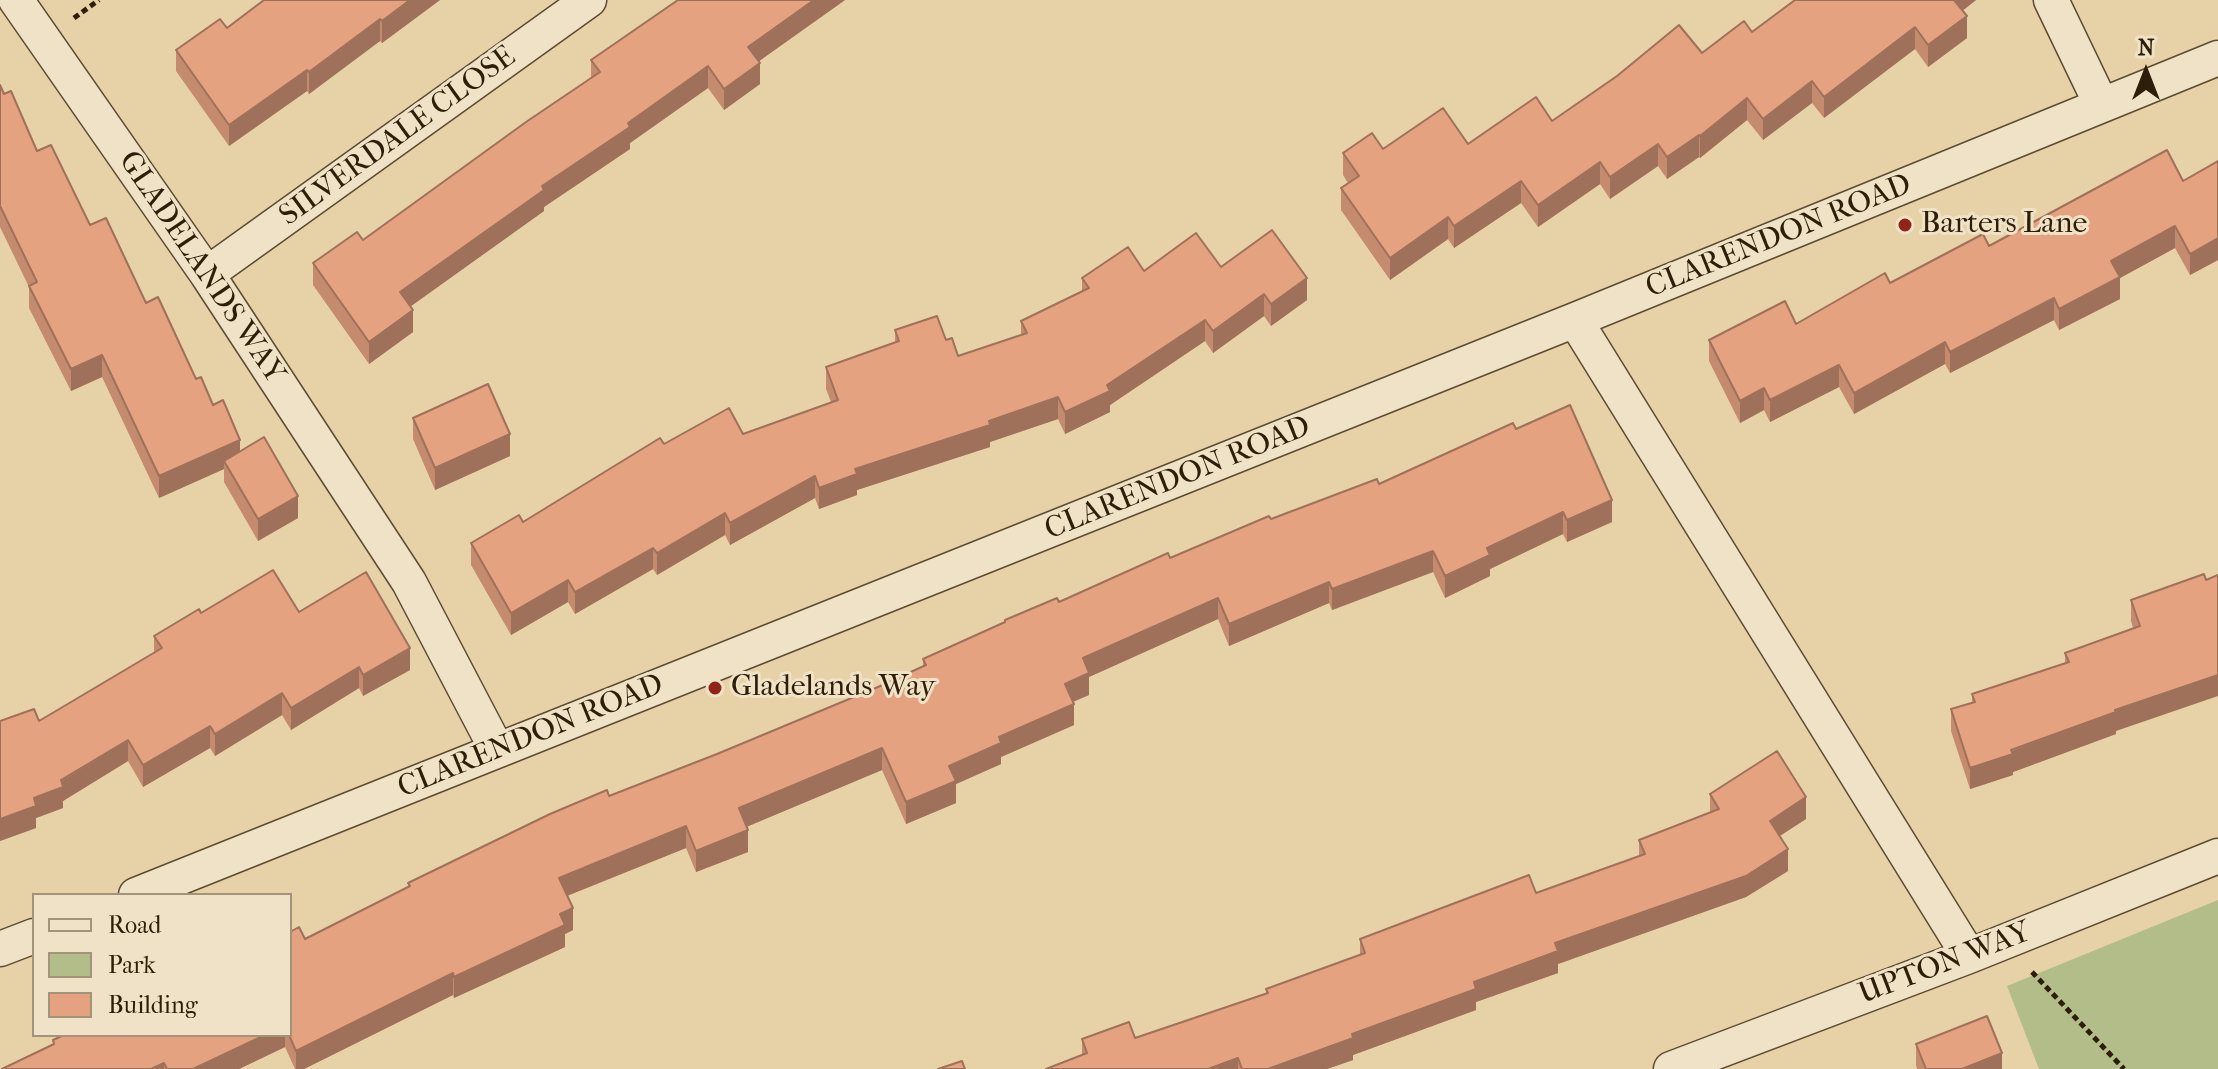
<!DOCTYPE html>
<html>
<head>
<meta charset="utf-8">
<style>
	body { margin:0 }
	#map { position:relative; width:2218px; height:1069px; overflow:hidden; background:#e7d2a8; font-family:"IM FELL French Canon",serif }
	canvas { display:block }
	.legend { position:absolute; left:32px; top:893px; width:260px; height:144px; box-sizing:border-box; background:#efe2c6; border:2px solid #a2947a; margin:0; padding:10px 14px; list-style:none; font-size:24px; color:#2e1e09 }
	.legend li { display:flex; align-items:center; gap:16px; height:40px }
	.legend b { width:40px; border:2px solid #a2947a }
	.north { position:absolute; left:2106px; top:32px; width:80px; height:80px; -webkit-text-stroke:6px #efe2c6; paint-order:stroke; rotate:0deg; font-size:22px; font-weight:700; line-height:32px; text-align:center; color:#2e1e09 }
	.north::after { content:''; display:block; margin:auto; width:28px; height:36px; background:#2e1e09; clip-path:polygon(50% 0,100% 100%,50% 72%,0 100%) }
</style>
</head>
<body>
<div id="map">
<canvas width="2218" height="1069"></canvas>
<ul class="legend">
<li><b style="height:10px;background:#efe2c6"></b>Road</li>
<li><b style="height:22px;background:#b2bd8a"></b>Park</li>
<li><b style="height:22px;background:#e4a280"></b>Building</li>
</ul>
<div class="north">N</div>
</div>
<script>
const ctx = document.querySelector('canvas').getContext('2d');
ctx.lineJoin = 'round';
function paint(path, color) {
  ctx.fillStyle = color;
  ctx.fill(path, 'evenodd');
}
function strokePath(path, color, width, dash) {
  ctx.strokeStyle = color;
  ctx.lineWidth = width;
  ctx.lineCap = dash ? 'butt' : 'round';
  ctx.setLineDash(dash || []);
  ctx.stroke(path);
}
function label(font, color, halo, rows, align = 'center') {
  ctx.font = font + ' "IM FELL French Canon",serif';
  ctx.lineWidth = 6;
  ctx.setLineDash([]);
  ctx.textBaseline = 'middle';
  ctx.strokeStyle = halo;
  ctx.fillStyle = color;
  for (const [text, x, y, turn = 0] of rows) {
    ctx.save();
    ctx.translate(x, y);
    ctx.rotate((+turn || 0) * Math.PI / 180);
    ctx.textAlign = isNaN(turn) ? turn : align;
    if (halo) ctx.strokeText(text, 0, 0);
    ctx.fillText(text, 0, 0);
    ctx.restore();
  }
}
paint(new Path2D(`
	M 2218,900 L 2218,1069 L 2039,1069 L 2007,986 Z`), '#b2bd8a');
const minor = new Path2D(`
	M 16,0 L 207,274 L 409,582 L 497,750
	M 2051,0 L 2101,104
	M 207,274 L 589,0
	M 1575,320 L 1969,956
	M 136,895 L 1575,320 L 2218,58
	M 0,949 L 34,936
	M 1671,1069 L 1969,956 L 2218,856`);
strokePath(minor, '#5c4b31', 37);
strokePath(new Path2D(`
	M 74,18 L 99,0
	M 2032,972 L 2124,1069`), '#2e1e09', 5, [6, 4]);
strokePath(minor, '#efe2c6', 34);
paint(new Path2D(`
	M 264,0 L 440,0 L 382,43 L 380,41 L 309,94 L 307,91 L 229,146 L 176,71 L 176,50 L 227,28 Z
	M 845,0 L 759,61 L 760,84 L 724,110 L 708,88 L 630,143 L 630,149 L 544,207 L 544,211 L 411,306 L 413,332 L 369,364 L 313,285 L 313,263 L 363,240 L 591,78 L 591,60 Z
	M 1976,0 L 1962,11 L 1967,38 L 1928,67 L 1915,49 L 1824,118 L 1812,103 L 1763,140 L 1747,120 L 1700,158 L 1699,157 L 1667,179 L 1658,166 L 1610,199 L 1600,184 L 1538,227 L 1521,203 L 1454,248 L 1448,239 L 1390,280 L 1341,210 L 1341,188 L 1348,183 L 1343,175 L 1343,153 L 1383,149 L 1468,144 L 1552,121 L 1702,53 L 1752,32 Z
	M 0,85 L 37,151 L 146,303 L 213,405 L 240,451 L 298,518 L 258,541 L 224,482 L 224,469 L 159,498 L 102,377 L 71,391 L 29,308 L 29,287 L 0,227 Z
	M 2218,161 L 2218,260 L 2190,275 L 2175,248 L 2120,278 L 2120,299 L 2059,330 L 2054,320 L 1950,373 L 1945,364 L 1854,414 L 1839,387 L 1770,422 L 1764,410 L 1740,423 L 1709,361 L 1709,340 L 1796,324 L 1890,283 L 1989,246 L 2183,181 Z
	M 1221,267 L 1307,300 L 1271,326 L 1264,316 L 1213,353 L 1205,341 L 1110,405 L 1110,412 L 1065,434 L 1058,419 L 990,442 L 990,447 L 857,490 L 857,495 L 819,509 L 815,498 L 730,545 L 725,535 L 657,575 L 653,569 L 575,614 L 568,602 L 511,635 L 471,565 L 471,543 L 523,522 L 664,444 L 743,434 L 831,402 L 826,389 L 826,367 L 895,342 L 895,330 L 946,340 L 958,356 L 1021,335 L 1021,321 L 1082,292 L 1082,278 L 1144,271 Z
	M 413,418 L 510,456 L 435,490 L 413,439 Z
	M 1516,429 L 1612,522 L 1567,542 L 1563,534 L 1490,569 L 1490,576 L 1445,598 L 1433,572 L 1332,610 L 1329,603 L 1229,646 L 1218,619 L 1089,677 L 1089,695 L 1073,702 L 1074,725 L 1001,757 L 1001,764 L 956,784 L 956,803 L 906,824 L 882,770 L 746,827 L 748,852 L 696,872 L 686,848 L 567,896 L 573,930 L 565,934 L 565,947 L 454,998 L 453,995 L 304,1069 L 295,1069 L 285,1047 L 239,1069 L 2,1069 L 53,1045 L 53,1040 L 64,1035 L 290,1035 L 305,939 L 408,887 L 408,883 L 609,796 L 717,754 L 878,687 L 923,666 L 923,659 L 1059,602 L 1271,519 L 1379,484 Z
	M 2204,574 L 2116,731 L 2116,734 L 2013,772 L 2013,775 L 1970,789 L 1951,731 L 1951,709 L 1972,703 L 1972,694 L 2065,663 L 2065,653 L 2133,628 L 2131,621 L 2131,600 Z
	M 299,612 L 410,670 L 363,696 L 359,688 L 291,730 L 282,715 L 215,756 L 210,748 L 143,787 L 128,761 L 63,801 L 63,808 L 36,818 L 36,828 L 0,841 L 0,721 L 39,721 L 154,653 L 154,636 L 201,613 Z
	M 1710,794 L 1806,819 L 1780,836 L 1788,871 L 1746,897 L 1558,964 L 1558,973 L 1476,1002 L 1476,1010 L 1353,1055 L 1353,1060 L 1327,1069 L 1046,1069 L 1082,1055 L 1082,1039 L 1135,1038 L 1266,993 L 1266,989 L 1360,955 L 1360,939 L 1536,893 L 1639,856 L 1639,840 L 1710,813 Z
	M 1916,1044 L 2002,1069 L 1917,1069 L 1916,1065 Z`), '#c48b6e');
paint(new Path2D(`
	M 410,0 L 440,0 L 382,43 L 382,21 Z
	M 814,0 L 845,0 L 748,69 L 748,47 Z
	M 1952,0 L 1976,0 L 1952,19 Z
	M 1967,16 L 1967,38 L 1928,67 L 1928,45 Z
	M 380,19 L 380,41 L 309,94 L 309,72 Z
	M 1915,27 L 1915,49 L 1824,118 L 1824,97 Z
	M 760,63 L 760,84 L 724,110 L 724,89 Z
	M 708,66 L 708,88 L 630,143 L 630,149 L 544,207 L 544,211 L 400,314 L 400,292 L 628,123 Z
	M 307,70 L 307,91 L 229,146 L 229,125 Z
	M 1812,81 L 1812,103 L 1763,140 L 1763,119 Z
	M 1747,98 L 1747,120 L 1700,158 L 1700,136 Z
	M 1699,135 L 1699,157 L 1667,179 L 1667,157 Z
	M 1658,144 L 1658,166 L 1610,199 L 1610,177 Z
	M 1600,162 L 1600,184 L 1538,227 L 1538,205 Z
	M 1521,181 L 1521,203 L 1454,248 L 1454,226 Z
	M 1448,217 L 1448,239 L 1390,280 L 1390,258 Z
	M 2175,226 L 2175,248 L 2120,278 L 2120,299 L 2059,330 L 2059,309 L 2111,261 Z
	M 2218,238 L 2218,260 L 2190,275 L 2190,254 Z
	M 1307,278 L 1307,300 L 1271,326 L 1271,304 Z
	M 1264,294 L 1264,316 L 1213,353 L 1213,331 Z
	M 2054,298 L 2054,320 L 1950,373 L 1950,352 Z
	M 413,310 L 413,332 L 369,364 L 369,342 Z
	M 1205,320 L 1205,341 L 1110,405 L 1110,412 L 1065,434 L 1065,412 Z
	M 1945,342 L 1945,364 L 1854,414 L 1854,393 Z
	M 102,355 L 102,377 L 71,391 L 71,369 Z
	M 1839,365 L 1839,387 L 1770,422 L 1770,400 Z
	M 1764,388 L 1764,410 L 1740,423 L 1740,401 Z
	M 1058,397 L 1058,419 L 990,442 L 990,447 L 857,490 L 857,495 L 819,509 L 819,488 L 855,469 Z
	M 510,434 L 510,456 L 435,490 L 435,468 Z
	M 240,440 L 240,462 L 224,461 L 224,469 L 159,498 L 159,476 Z
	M 815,476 L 815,498 L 730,545 L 730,523 Z
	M 298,496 L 298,518 L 258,541 L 258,519 Z
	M 1612,500 L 1612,522 L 1567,542 L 1567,520 Z
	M 1563,512 L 1563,534 L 1490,569 L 1490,576 L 1445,598 L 1445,576 L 1487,548 Z
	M 725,513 L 725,535 L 657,575 L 657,553 Z
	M 653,548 L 653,569 L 575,614 L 575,592 Z
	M 1433,551 L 1433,572 L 1332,610 L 1332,589 Z
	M 568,580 L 568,602 L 511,635 L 511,613 Z
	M 1329,582 L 1329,603 L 1229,646 L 1229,624 Z
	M 1218,598 L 1218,619 L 1089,677 L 1089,695 L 1065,705 L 1065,684 L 1083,658 Z
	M 410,648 L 410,670 L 363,696 L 363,675 Z
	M 359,667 L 359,688 L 291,730 L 291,708 Z
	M 2218,675 L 2218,696 L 2116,731 L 2116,734 L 2013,772 L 2013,775 L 1970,789 L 1970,768 L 2115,710 Z
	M 282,693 L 282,715 L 215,756 L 215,734 Z
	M 1074,704 L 1074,725 L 1001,757 L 1001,764 L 956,784 L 956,803 L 906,824 L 906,802 L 949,766 L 999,737 Z
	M 210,726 L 210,748 L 143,787 L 143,765 Z
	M 128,740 L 128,761 L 63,801 L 63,808 L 36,818 L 36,828 L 0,841 L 0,819 Z
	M 882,748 L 882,770 L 739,830 L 739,808 Z
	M 1806,797 L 1806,819 L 1770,842 L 1770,821 Z
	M 686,826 L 686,848 L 559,899 L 559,878 Z
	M 748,830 L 748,852 L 696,872 L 696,851 Z
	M 1788,849 L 1788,871 L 1746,897 L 1558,964 L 1558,973 L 1476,1002 L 1476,1010 L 1353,1055 L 1353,1060 L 1327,1069 L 1268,1069 L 1474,982 L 1555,943 Z
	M 573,908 L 573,930 L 565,934 L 565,947 L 454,998 L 454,977 L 560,914 Z
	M 453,973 L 453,995 L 304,1069 L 296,1069 L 296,1051 Z
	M 265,1035 L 285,1035 L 285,1047 L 239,1069 L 193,1069 Z
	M 2002,1053 L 2002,1069 L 1962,1069 Z
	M 1238,1058 L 1238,1069 L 1208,1069 Z
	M 164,1063 L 164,1069 L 151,1069 Z`), '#a0715a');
const building = new Path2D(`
	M 264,0 L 410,0 L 382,21 L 380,19 L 309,72 L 307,70 L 229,125 L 176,50 L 220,19 L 227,28 Z
	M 678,0 L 814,0 L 748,47 L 760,63 L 724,89 L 708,66 L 628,123 L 630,127 L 542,186 L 544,190 L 400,292 L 413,310 L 369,342 L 313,263 L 357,232 L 363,240 L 526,122 L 600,72 L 591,60 Z
	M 1795,0 L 1954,0 L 1967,16 L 1928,45 L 1915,27 L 1824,97 L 1812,81 L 1763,119 L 1747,98 L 1700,136 L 1699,135 L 1667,157 L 1658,144 L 1610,177 L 1600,162 L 1538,205 L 1521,181 L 1454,226 L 1448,217 L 1390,258 L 1341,188 L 1359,176 L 1343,153 L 1372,133 L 1383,149 L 1443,108 L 1468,144 L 1536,97 L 1552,121 L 1617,76 L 1679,25 L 1702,53 L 1744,21 L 1752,32 Z
	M 0,85 L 4,94 L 11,91 L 37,151 L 51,145 L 90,225 L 106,218 L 146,303 L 158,297 L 196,379 L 201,377 L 213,405 L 223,400 L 240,440 L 159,476 L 102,355 L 71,369 L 29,286 L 37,282 L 0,206 Z
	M 2167,150 L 2183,181 L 2218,161 L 2218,238 L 2190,254 L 2175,226 L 2111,261 L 2120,277 L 2059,309 L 2054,298 L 1950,352 L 1945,342 L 1854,393 L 1839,365 L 1770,400 L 1764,388 L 1740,401 L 1709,340 L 1785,301 L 1796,324 L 1885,273 L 1890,283 L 1983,234 L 1989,246 Z
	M 1272,230 L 1307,278 L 1271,304 L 1264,294 L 1213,331 L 1205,320 L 1107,385 L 1110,391 L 1065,412 L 1058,397 L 989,421 L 990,425 L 855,469 L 857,474 L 819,488 L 815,476 L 730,523 L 725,513 L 657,553 L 653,548 L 575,592 L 568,580 L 511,613 L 471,543 L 519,515 L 523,522 L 660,438 L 664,444 L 729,408 L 743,434 L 838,400 L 826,367 L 899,341 L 895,330 L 937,316 L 946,340 L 952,338 L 958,356 L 1027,333 L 1021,321 L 1089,288 L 1082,278 L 1128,247 L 1144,271 L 1196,233 L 1221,267 Z
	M 488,384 L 510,434 L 435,468 L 413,418 Z
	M 1570,405 L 1612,500 L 1567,520 L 1563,512 L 1487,548 L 1490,555 L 1445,576 L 1433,551 L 1332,589 L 1329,582 L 1229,624 L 1218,598 L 1083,658 L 1089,673 L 1065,684 L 1074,704 L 999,737 L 1001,743 L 949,766 L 956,781 L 906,802 L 882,748 L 739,808 L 748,830 L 696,851 L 686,826 L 559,878 L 573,908 L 560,914 L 565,925 L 454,977 L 453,973 L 296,1051 L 289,1035 L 290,932 L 299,927 L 305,939 L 410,886 L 408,883 L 550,814 L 607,790 L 609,796 L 717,754 L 878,687 L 926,665 L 923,659 L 1005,622 L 1005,620 L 1057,598 L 1059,602 L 1168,553 L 1170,558 L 1269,516 L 1271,519 L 1377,479 L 1379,484 L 1513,423 L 1516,429 Z
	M 264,437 L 298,496 L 258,519 L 224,461 Z
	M 273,570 L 299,612 L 366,572 L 410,648 L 363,675 L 359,667 L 291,708 L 282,693 L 215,734 L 210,726 L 143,765 L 128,740 L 61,780 L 63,787 L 34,798 L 36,806 L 0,819 L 0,721 L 34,709 L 39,721 L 162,648 L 154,636 L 199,609 L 201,613 Z
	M 2204,574 L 2206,580 L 2218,575 L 2218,675 L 2115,710 L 2116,712 L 2011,750 L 2013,754 L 1970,768 L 1951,709 L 1975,702 L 1972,694 L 2069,662 L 2065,653 L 2140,626 L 2131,600 Z
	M 1777,751 L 1806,797 L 1770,821 L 1788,849 L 1746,876 L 1555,943 L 1558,951 L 1474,982 L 1476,989 L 1352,1034 L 1353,1038 L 1268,1069 L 1242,1069 L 1238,1058 L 1208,1069 L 1046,1069 L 1087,1053 L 1082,1039 L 1129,1022 L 1135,1038 L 1268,993 L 1266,989 L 1365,953 L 1360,939 L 1529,875 L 1536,893 L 1645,854 L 1639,840 L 1719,809 L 1710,794 Z
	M 1987,1016 L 2002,1053 L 1962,1069 L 1926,1069 L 1916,1044 Z
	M 64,1035 L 265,1035 L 193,1069 L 167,1069 L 164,1063 L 151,1069 L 2,1069 L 54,1044 L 53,1040 Z
	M 962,1061 L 965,1069 L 938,1069 Z`);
paint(building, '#e4a280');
strokePath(building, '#a0715a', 2);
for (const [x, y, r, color] of [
	[1905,225,8,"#8f2418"],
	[715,688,8,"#8f2418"]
]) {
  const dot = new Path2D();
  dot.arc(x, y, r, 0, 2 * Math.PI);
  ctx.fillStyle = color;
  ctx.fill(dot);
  strokePath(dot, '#efe2c6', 3);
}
label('30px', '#2e1e09', '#efe2c6', [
	["SILVERDALE CLOSE",398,137,-36],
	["CLARENDON ROAD",1779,237,-22],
	["GLADELANDS WAY",201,268,56],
	["CLARENDON ROAD",1178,479,-22],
	["CLARENDON ROAD",531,737,-22],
	["UPTON WAY",1945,964,-21]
]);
label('30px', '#2e1e09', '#efe2c6', [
	["Barters Lane",1921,225],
	["Gladelands Way",731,688]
], 'left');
</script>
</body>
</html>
